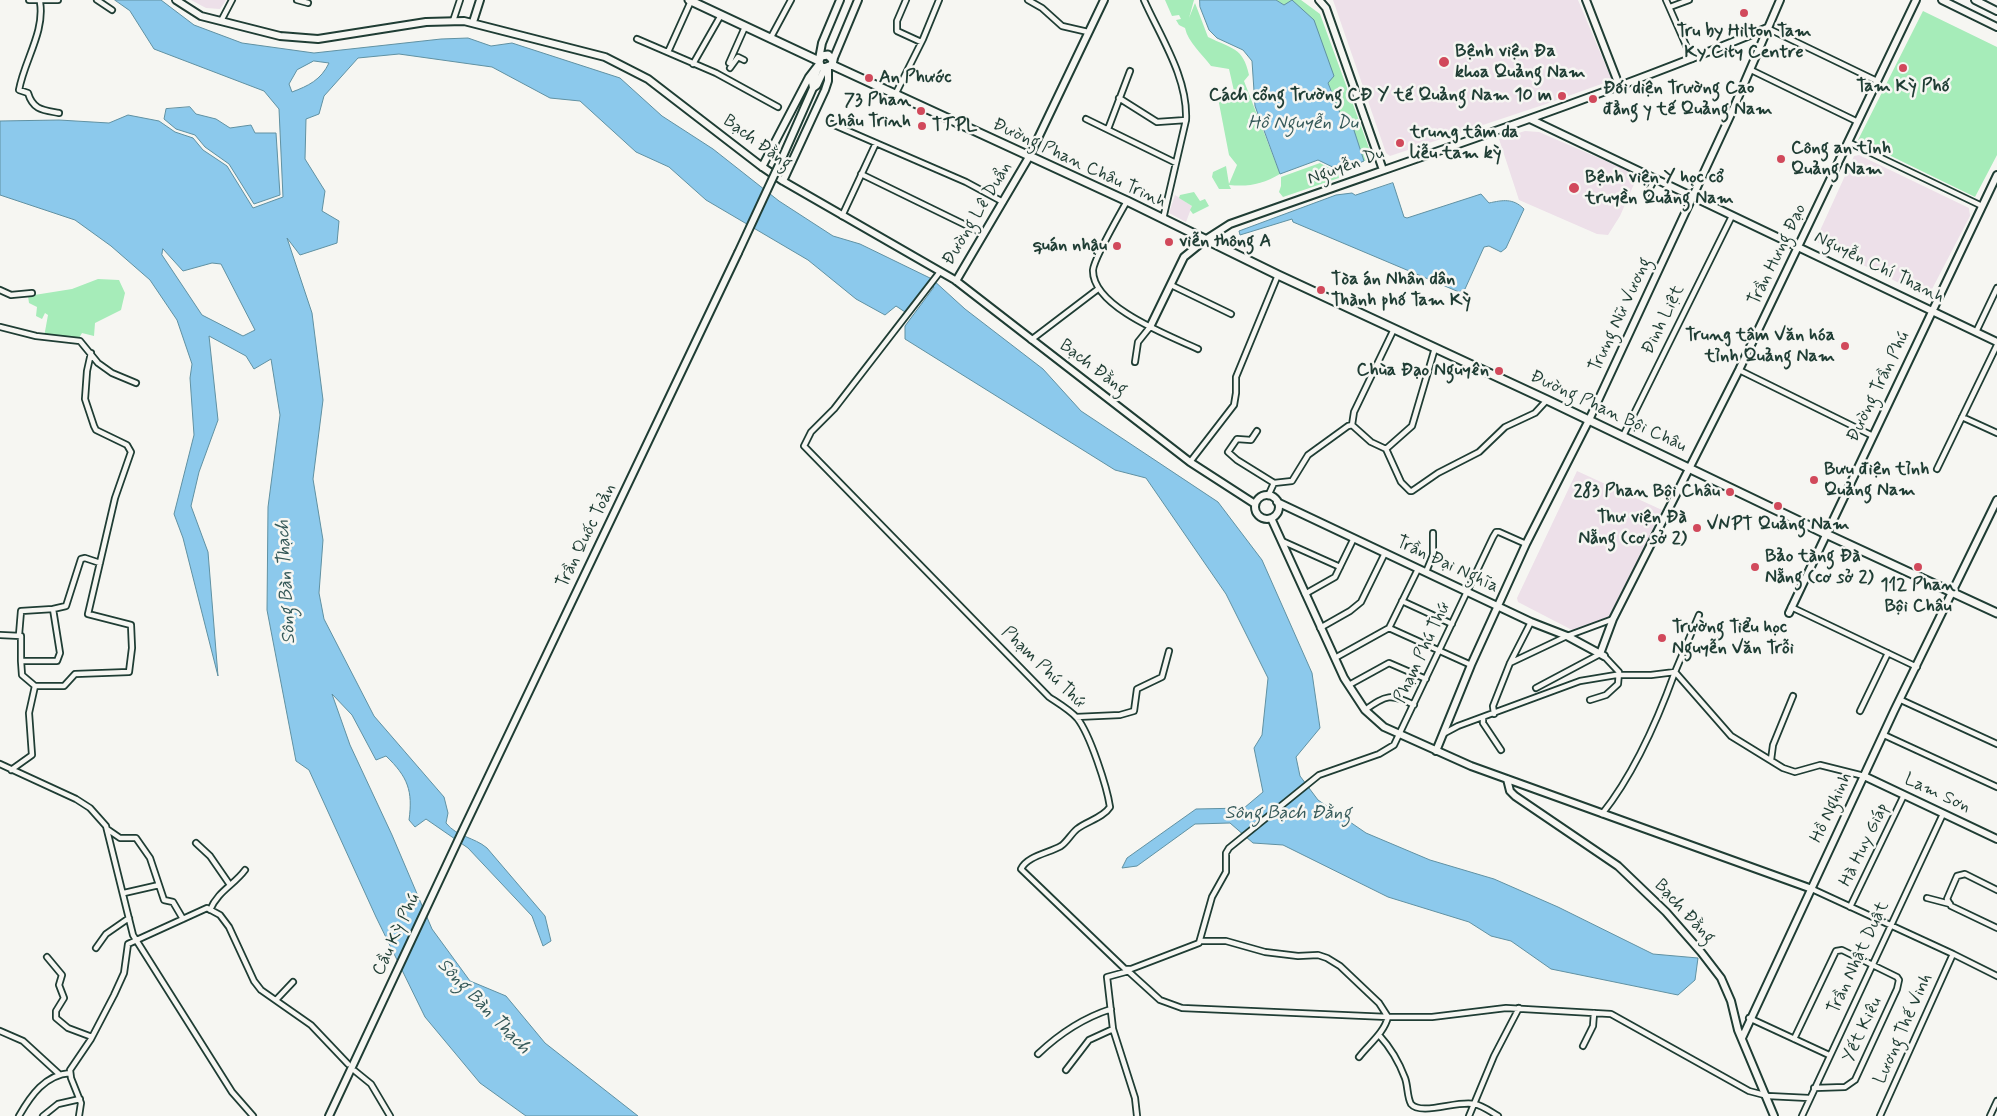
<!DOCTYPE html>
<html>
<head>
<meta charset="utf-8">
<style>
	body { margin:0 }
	canvas { display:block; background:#f6f6f2 }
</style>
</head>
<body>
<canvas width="1997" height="1116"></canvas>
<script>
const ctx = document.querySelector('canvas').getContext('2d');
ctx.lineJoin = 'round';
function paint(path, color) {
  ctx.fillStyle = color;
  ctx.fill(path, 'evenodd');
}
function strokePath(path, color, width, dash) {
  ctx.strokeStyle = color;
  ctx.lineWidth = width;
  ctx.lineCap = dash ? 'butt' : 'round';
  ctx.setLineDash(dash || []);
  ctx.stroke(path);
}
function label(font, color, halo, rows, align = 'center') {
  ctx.font = font + ' Mynerve,sans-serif';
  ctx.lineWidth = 5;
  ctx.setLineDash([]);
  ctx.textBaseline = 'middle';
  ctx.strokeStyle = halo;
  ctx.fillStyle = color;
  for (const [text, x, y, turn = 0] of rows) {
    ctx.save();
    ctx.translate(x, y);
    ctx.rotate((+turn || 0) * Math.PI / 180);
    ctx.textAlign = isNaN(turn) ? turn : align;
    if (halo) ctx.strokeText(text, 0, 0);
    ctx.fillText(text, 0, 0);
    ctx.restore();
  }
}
paint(new Path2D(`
	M 191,0 L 226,0 L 220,9 L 206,8 Z
	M 1333,0 L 1578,0 L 1611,78 L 1607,82 L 1546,104 L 1390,156 L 1386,153 Z
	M 1525,131 L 1539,132 L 1638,175 L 1620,216 L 1608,235 L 1597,234 L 1519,200 L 1499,139 Z
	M 1859,155 L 1969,208 L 1970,216 L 1930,293 L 1923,295 L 1817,242 L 1818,235 L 1854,156 Z
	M 1175,195 L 1192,206 L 1186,222 L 1169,213 Z
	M 1577,471 L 1662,510 L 1612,615 L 1574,631 L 1518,602 L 1517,598 Z`), '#ede0e9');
paint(new Path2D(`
	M 1165,0 L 1194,0 L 1189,18 L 1195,3 L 1208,37 C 1232,49 1243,47 1249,75 L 1244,81 L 1280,174 C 1263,184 1249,187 1229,185 L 1231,189 L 1219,189 L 1212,177 L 1213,172 L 1226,166 L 1229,184 L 1237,165 L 1229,155 L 1218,98 L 1234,91 L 1229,69 L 1211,66 C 1202,54 1188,42 1185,28 L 1179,25 L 1176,20 L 1181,19 L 1179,15 L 1172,16 Z
	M 1276,0 L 1301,0 L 1320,14 L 1373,159 L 1364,161 L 1350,119 L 1342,118 L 1328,83 L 1284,5 Z
	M 1923,11 L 1997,47 L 1997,155 L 1975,197 L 1858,140 Z
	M 1320,163 L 1338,173 L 1339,178 L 1283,197 L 1279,192 L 1281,186 L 1281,177 Z
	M 1194,192 L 1200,201 L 1205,199 L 1209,206 L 1193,214 L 1190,210 L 1192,206 L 1179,198 L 1180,195 Z
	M 98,279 L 119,280 L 125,293 L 121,310 L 95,323 L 94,336 L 82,333 L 78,340 L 44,337 L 48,315 L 45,313 L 42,319 L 36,316 L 37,307 L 29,303 L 28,296 L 72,289 Z`), '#a6ecb9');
const water = new Path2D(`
	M 115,0 L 161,0 L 194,25 L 242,43 L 314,53 L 441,39 L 468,38 L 491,46 L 512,43 L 620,78 L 662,116 L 713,149 L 779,201 L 833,236 L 860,244 L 932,279 L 965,309 L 1043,369 L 1081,411 L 1218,502 L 1262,560 L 1312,673 L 1320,728 L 1296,757 L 1300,776 L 1318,800 L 1366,833 L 1430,860 L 1494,879 L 1558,907 L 1653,954 L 1698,958 L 1695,980 L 1678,995 L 1551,969 L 1511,941 L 1491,936 L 1469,922 L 1388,897 L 1283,845 L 1253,843 L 1230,823 L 1195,824 L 1137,866 L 1122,868 L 1127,858 L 1196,809 L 1244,808 L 1263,792 L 1254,748 L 1262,735 L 1268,678 L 1226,594 L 1146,478 L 1115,470 L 905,339 L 905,326 L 934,287 L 930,283 L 905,312 L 896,306 L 885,315 L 856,299 L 808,260 L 706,200 L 669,167 L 636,152 L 580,101 L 550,98 L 492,67 L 399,54 L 358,58 L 324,96 L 319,114 L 306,119 L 305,159 L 325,191 L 322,211 L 339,221 L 337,243 L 300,255 L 287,238 L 312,313 L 323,400 L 313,479 L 323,540 L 319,593 L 324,619 L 374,716 L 444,797 L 448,813 L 446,823 C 457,837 474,837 487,848 L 545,916 L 551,941 L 543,946 L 532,916 L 468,848 L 426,819 L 415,827 L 409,820 C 413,791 408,777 386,756 L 376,760 L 352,715 L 332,694 L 350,745 L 392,835 L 432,929 L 470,981 L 506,996 L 545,1043 L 638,1116 L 526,1116 L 480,1083 L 425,1017 L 376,917 L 309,770 L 296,761 L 267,610 L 268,507 L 280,415 L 271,359 L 254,369 L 246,356 L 209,336 L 218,420 L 199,472 L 191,506 L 208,552 L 218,676 L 183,538 L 174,514 L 194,435 L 190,378 L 192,364 L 177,320 L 150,280 L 111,246 L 75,220 L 0,195 L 0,121 L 59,120 L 109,123 L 128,115 L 159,121 L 175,132 L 193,138 L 203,150 L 227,166 L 253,208 L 283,197 L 279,109 L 264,91 L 154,49 L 130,11 ZM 314,61 L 329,63 C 321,80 308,86 292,92 L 289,84 L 297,70 ZM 163,249 L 183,271 L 212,263 L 221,264 L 255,330 L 243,336 L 202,315 L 162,255 Z
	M 1200,0 L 1276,0 L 1284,5 L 1292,0 L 1314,20 L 1334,76 L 1328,83 L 1342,118 L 1350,118 L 1364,161 L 1341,171 L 1318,160 L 1280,174 L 1255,106 L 1252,61 L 1243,50 L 1217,38 L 1209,30 L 1200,7 Z
	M 190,107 L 196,114 L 216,119 L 230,128 L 251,125 L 255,133 L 276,133 L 280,195 L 254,204 L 229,164 L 205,147 L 195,135 L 176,129 L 164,119 L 166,109 Z
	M 1393,183 L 1404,217 L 1407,218 L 1481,194 L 1489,203 C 1503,200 1513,198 1524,209 L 1506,248 L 1501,252 L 1489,246 L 1484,247 L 1465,289 L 1459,292 L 1293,222 L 1292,219 L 1240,235 L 1239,231 L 1336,195 L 1352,193 L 1355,195 Z`);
paint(water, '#8cc9ec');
strokePath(water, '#6091a2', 1);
const street = new Path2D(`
	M 29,0 L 58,0
	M 97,0 L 112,10
	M 297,0 L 308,3
	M 906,0 L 897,21 L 897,31 L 921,42
	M 1028,0 L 1042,8 L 1062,26 L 1088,32
	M 1144,0 C 1161,38 1188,78 1186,120 L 1163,219
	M 1666,0 L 1692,59
	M 40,2 C 45,32 24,61 19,90 L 28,93 C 33,110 43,110 59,113
	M 1670,7 L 1689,0
	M 221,21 L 232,0
	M 453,21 L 460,0
	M 1767,28 L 1877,81
	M 637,39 L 716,73 L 778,107
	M 770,39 L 791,0
	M 668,52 L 691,1
	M 693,64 L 721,15
	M 732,65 L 729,63 L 745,27
	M 730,68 L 738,57 L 744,60
	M 1751,70 L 1858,122
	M 895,95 L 923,39 L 939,0
	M 1119,98 L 1157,122 L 1186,120
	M 1086,119 L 1176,163
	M 832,124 L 966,182 L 1003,202
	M 1108,129 L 1130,71
	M 1848,142 L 1982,206
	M 861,174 L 984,234
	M 1647,193 L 1655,179
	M 1127,201 C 1120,214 1094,258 1093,270 C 1092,307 1170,336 1198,349
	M 842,216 L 876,143
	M 939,273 L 834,409 L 811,432 L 804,446 L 1049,697 C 1058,703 1070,710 1077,718 C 1090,734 1107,787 1110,807 C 1103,818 1087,821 1077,829 C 1071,834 1067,842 1061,846 C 1049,853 1027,856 1021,869 L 1125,969 L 1131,969 L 1199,943 L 1212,897 L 1226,872 L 1226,853 L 1229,848 L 1319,775 L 1379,754 L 1394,745 L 1493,537 L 1496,532 L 1499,532 L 1526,544
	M 1171,285 L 1231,314
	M 0,290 L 11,295 L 32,293
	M 0,327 L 36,336 L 80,341 L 98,363 L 112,373 L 136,383
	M 1976,332 L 1997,288
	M 1031,340 L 1098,289
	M 1135,362 L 1138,342 L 1150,327
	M 1739,370 L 1873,436
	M 1962,417 L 1997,433
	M 1352,425 L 1354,412 L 1394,329
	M 1257,431 L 1251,440 L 1237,439 L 1228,452 L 1237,460 L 1274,483
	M 1623,436 L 1732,216
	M 1386,449 L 1412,426 L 1435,348
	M 1190,462 L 1234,405 L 1236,393 L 1236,377 L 1278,275
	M 1937,469 L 1997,345
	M 1268,496 L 1274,483 L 1292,481 L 1308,455 L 1348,426 L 1352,425 L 1371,442 L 1386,449 L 1401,482 L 1410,491 L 1412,491 L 1438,473 L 1479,452 L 1505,427 L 1535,413 L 1547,400
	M 1282,541 L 1340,567
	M 1426,572 L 1433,555 L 1433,533
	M 1305,594 L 1335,577 L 1354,538
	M 1402,601 L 1452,624
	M 1791,607 L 1917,667
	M 1320,628 L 1350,611 L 1361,602 L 1385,553
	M 1389,628 L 1471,665
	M 0,635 L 21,636 L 21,661 L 57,661 L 60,653 L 53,609 L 66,606 L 81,559 L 85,558 L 100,563
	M 19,635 L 21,611 L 53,609
	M 1335,658 L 1389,628 L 1418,569
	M 21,661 L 22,675 L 35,686
	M 1510,663 L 1567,636 L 1613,619
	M 1349,685 L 1389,663 L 1426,679
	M 1536,688 L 1600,654
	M 1590,700 L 1606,695 L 1618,684 L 1619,672 L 1604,656
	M 1901,700 L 1997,744
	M 1365,710 C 1386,695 1391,693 1414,705
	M 1860,711 L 1888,653
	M 1494,714 L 1493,706 L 1510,663 L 1531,622
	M 1076,717 L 1120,715 L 1134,711 L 1137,689 L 1162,677 L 1169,651
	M 1483,718 L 1483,723 L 1501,750
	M 1443,734 L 1458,726 L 1580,681 L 1616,675 L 1651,675 L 1675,672 L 1699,615
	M 1884,735 L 1997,787
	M 1771,760 L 1773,745 L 1793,696
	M 0,764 L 76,799 L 90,808 L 106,826 L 133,935 L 232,1092 L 253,1116
	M 11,770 L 32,755 L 29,713 L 35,686 L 64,686 L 75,674 L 129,672 L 132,648 L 131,625 L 88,614 L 115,498 L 131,452 L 127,445 L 96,430 L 94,426 L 85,399 L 87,371 L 91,353
	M 1602,814 C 1634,774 1658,719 1675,672 L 1731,736 L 1783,768 L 1795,772 L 1820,765 L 1864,776
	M 107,829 L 120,838 L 136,838 L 150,858 L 164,900 L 173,902 L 183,919
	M 196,843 L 210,856 L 230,885
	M 1812,889 L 1953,954 L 1997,976
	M 1997,890 L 1965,874 L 1957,876 L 1947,899 L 1951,906 L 1997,928
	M 124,893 L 159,885
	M 1927,898 L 1950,904
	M 1850,907 L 1904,795
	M 210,910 C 218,891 234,885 245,870
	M 1201,941 L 1226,941 L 1265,952 L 1298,956 L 1318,955 L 1327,958 L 1340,966 L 1379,1003 L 1388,1017 C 1384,1033 1369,1044 1359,1057
	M 96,948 L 106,934 L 129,918
	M 47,957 L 62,975 L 59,985 L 64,998 L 56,1011 L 56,1018 L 68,1028 L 92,1037
	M 1127,970 L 1160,1000 L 1182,1008 L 1388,1017 L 1432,1017 L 1506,1008 L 1611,1014 L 1749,1091 L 1768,1096 L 1809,1098
	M 1129,971 L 1107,977 L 1113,1029 L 1135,1098 L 1137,1116
	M 276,1000 L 293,982
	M 1749,1018 L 1829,1055
	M 0,1031 L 23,1041 L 59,1074
	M 1379,1035 C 1390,1047 1399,1062 1405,1078 C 1408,1086 1407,1097 1411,1104 C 1421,1116 1458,1100 1474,1104 C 1482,1105 1491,1112 1498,1116
	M 1794,1039 L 1836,951 L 1842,950 L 1897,977 L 1899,980 L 1897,989 L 1855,1080 L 1845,1087 L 1814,1088
	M 1583,1046 L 1593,1026 L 1594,1013
	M 1038,1054 C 1059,1034 1083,1018 1111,1009
	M 1066,1070 L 1089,1040 L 1113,1029
	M 355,1071 L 371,1084 L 390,1116
	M 19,1116 C 31,1095 45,1075 70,1073
	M 43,1116 L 58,1104 L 80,1099
	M 79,1116 L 81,1103 L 71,1078 L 70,1070 L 91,1039 L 114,995 L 124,973 L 128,944 L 207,908 L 220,915 L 229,927 L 254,981 L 261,990 L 311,1025 L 348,1064
	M 1469,1116 L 1494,1056 L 1519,1008
	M 1802,1116 L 1943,814
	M 1880,1116 L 1953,954
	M 1990,1116 L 1997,1101`);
const secondary = new Path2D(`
	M 176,0 L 201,16 L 280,36 L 318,39 L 426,22 L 464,21 L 605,57 L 648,79 L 761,166 L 783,181 L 955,280 L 1190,462 L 1255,504
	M 1319,0 L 1326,8 L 1383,170
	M 1586,0 L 1619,85
	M 1942,0 L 1997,27
	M 1975,0 L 1997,11
	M 473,22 L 480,0
	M 819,59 L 822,43 L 840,0
	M 833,60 L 858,0
	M 819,66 L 812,82 L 813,88 L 817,85 L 825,68
	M 1530,119 L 1997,342
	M 783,156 L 813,88
	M 762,167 L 809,77 L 819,64
	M 783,181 L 825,90 L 828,81 L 828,68
	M 956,281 L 1029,157 L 1104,0
	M 1150,327 L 1184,257 L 1205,240 L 1230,224 C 1410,160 1591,101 1767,28
	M1255 507a12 12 0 1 1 24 0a12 12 0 1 1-24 0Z
	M 1277,502 L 1531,622 L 1567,636 L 1604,656
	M 1271,518 L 1344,678 L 1365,710 L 1384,727 L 1471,766 L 1812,889
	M 1789,613 L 1997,175
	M 1600,654 L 1613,619 L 1739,370 L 1916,0
	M 1436,751 L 1471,665 L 1526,544 L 1589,420 L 1731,114 L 1780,0
	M 1864,776 L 1997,839
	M 1507,779 L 1510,791 L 1515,796 L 1618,866 L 1666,912 L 1701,952 L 1721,978 L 1731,1001 L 1738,1030 L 1774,1116
	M 1742,1038 L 1894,711 L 1997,500
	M 329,1116 L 462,832 L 738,253`);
const primary = new Path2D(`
	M 689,0 L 819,61
	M 819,61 L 821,56 L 828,55 L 833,60 L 832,65
	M 819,61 L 820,66 L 824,68 L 832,65
	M 832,65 L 1127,201 L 1278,275 L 1547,400 L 1826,534 L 1997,613`);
strokePath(street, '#1f3d34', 8);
strokePath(secondary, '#1f3d34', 10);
strokePath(primary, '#1f3d34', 11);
strokePath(street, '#f6f6f2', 4.5);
strokePath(secondary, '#f6f6f2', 6);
strokePath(primary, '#f6f6f2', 7);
const secondaryBridge = new Path2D(`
	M 738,253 L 783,156`);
strokePath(secondaryBridge, '#1f3d34', 10, []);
strokePath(secondaryBridge, '#f6f6f2', 6);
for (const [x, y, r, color] of [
	[1744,13,5,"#d1495b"],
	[1444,62,6,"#d1495b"],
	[1903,68,5,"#d1495b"],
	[869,78,5,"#d1495b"],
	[1562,96,5,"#d1495b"],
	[1593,99,5,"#d1495b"],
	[921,111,5,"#d1495b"],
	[922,126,5,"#d1495b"],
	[1400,143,5,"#d1495b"],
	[1781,159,5,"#d1495b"],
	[1574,188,6,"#d1495b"],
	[1169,242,5,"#d1495b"],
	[1117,246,5,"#d1495b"],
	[1321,290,5,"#d1495b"],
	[1845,346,5,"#d1495b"],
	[1499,371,5,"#d1495b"],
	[1814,480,5,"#d1495b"],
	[1730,492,5,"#d1495b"],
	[1778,506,5,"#d1495b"],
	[1697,528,5,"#d1495b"],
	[1755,567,5,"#d1495b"],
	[1918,567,5,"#d1495b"],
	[1662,638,5,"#d1495b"]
]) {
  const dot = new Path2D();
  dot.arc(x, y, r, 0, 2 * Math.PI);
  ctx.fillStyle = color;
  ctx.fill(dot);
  strokePath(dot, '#f6f6f2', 2);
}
label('bold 18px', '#1f3d34', '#f6f6f2', [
	["Tru by Hilton Tam",1744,32,"center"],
	["Ky City Centre",1744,53,"center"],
	["Bệnh viện Đa",1455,52],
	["khoa Quảng Nam",1455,73],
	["An Phước",879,78],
	["Tam Kỳ Phố",1903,87,"center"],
	["Đối diện Trường Cao",1603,89],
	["đẳng y tế Quảng Nam",1603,110],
	["Cách cổng Trường CĐ Y tế Quảng Nam 10 m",1552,96,"right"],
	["73 Phan",911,101,"right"],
	["Châu Trinh",911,122,"right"],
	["TTPL",932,126],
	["trung tâm da",1410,133],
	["liễu tam kỳ",1410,154],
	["Công an tỉnh",1791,149],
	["Quảng Nam",1791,170],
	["Bệnh viện Y học cổ",1585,178],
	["truyền Quảng Nam",1585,199],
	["viễn thông A",1179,242],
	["quán nhậu",1107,246,"right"],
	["Tòa án Nhân dân",1331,280],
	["Thành phố Tam Kỳ",1331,301],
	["Trung tâm Văn hóa",1835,336,"right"],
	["tỉnh Quảng Nam",1835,357,"right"],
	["Chùa Đạo Nguyên",1489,371,"right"],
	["Bưu điện tỉnh",1824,470],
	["Quảng Nam",1824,491],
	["283 Phan Bội Châu",1720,492,"right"],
	["Thư viện Đà",1687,518,"right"],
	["Nẵng (cơ sở 2)",1687,539,"right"],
	["VNPT Quảng Nam",1778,525,"center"],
	["Bảo tàng Đà",1765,557],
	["Nẵng (cơ sở 2)",1765,578],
	["112 Phan",1918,586,"center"],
	["Bội Châu",1918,607,"center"],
	["Trường Tiểu học",1672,628],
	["Nguyễn Văn Trỗi",1672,649]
], 'left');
label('18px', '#1f3d34', '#f6f6f2', [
	["Bạch Đằng",757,143,36],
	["Đường Phan Châu Trinh",1079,164,25],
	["Nguyễn Du",1346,167,-20],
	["Đường Lê Duẩn",978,214,-59],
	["Trần Hưng Đạo",1778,255,-64],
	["Nguyễn Chí Thanh",1879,268,26],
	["Trưng Nữ Vương",1621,315,-65],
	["Đinh Liệt",1664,320,-64],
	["Bạch Đằng",1093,368,37],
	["Đường Trần Phú",1879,387,-64],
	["Đường Phan Bội Châu",1608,412,25],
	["Trần Quốc Toản",587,536,-64],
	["Trần Đại Nghĩa",1447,565,25],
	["Phạm Phú Thứ",1423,653,-65],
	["Phạm Phú Thứ",1043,668,44],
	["Lam Sơn",1937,794,25],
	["Hồ Nghinh",1832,808,-65],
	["Hà Huy Giáp",1865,845,-64],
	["Bạch Đằng",1684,912,47],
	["Cầu Kỳ Phú",397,935,-65],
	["Trần Nhật Duật",1859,958,-65],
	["Lương Thế Vinh",1904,1029,-66],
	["Yết Kiêu",1863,1030,-65]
]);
label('italic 19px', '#355959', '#f6f6f2', [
	["Hồ Nguyễn Du",1303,124],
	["Sông Bàn Thạch",287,582,-93],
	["Sông Bạch Đằng",1288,814],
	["Sông Bàn Thạch",483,1007,46]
]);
</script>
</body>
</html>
